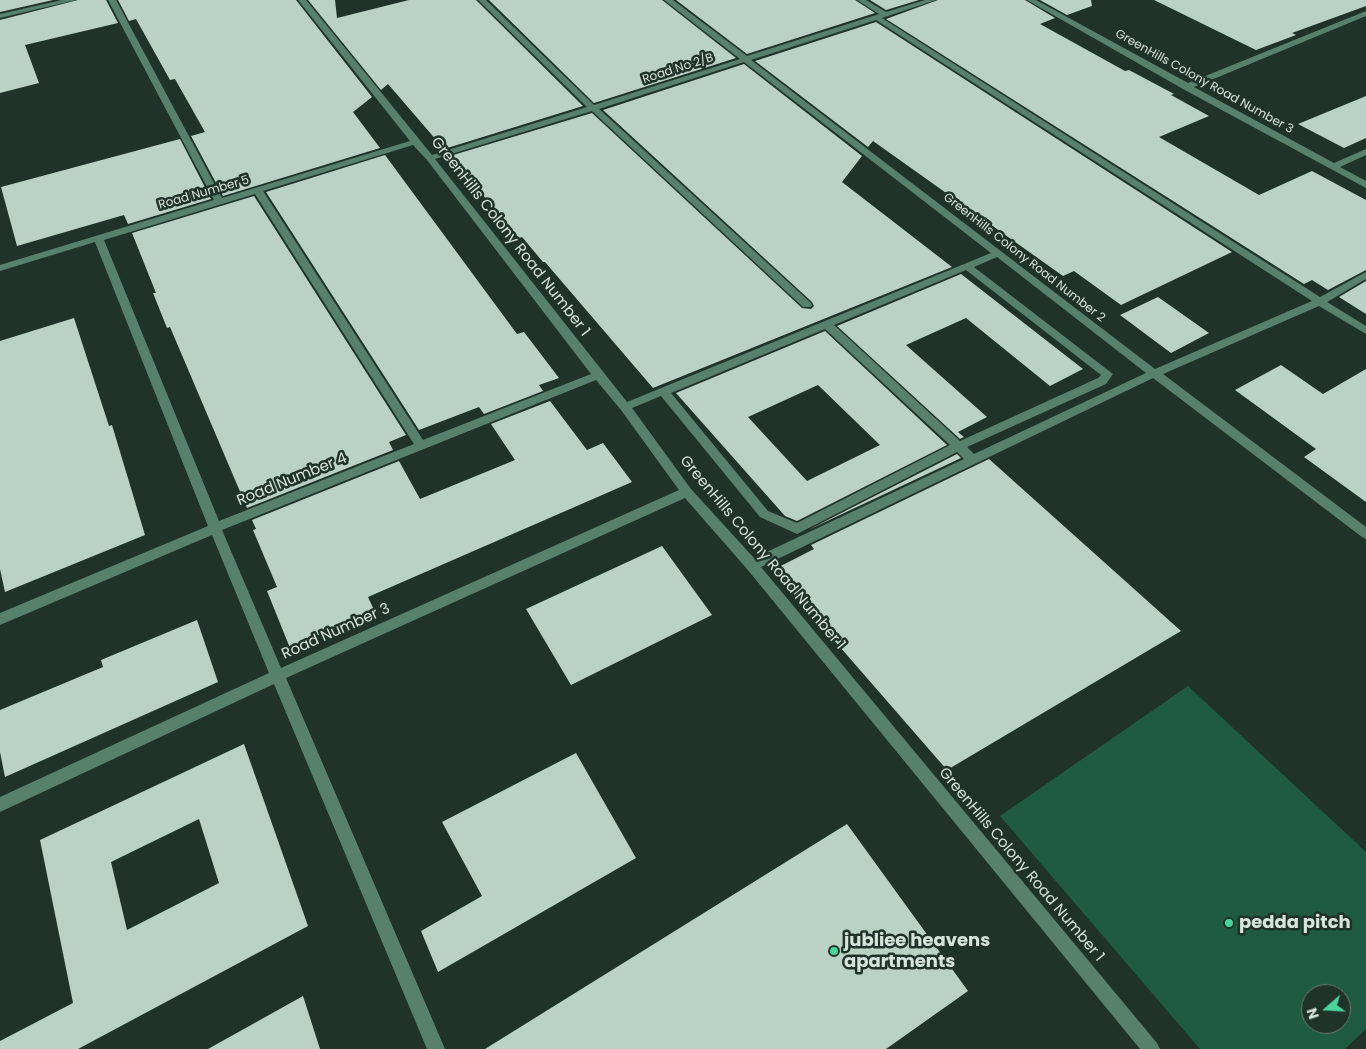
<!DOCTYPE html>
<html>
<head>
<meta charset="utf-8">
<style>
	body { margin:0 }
	#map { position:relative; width:1366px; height:1049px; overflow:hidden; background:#20332a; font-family:Poppins,sans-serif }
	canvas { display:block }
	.north { position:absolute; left:1301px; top:984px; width:50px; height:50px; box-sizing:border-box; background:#20332a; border:1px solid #697972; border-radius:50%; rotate:251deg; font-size:14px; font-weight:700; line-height:20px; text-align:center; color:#d7e3dd }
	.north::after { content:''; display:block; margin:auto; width:18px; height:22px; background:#49d49c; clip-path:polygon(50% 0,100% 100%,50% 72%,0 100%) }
</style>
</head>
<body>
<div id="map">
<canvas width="1366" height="1049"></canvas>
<div class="north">N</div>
</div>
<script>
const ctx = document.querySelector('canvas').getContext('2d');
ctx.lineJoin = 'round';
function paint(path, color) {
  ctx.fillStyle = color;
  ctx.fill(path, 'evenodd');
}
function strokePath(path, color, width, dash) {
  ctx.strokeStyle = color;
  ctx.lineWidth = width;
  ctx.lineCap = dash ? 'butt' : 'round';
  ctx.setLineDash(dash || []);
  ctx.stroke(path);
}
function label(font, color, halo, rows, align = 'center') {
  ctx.font = font + ' Poppins,sans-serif';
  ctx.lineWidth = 5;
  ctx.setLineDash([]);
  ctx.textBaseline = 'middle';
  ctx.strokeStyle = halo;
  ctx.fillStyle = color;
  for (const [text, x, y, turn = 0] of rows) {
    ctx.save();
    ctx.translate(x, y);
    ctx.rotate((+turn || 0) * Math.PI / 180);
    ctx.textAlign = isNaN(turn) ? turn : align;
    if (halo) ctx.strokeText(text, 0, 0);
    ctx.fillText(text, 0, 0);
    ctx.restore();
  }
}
paint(new Path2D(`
	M 1188,686 L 1366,852 L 1366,1029 L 1345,1049 L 1200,1049 L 1000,816 ZM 1311,994 L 1341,994 L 1341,1024 L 1311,1024 Z`), '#1e5b42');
paint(new Path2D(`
	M 0,0 L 53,0 L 0,12 Z
	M 78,0 L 106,0 L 118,23 L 25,45 L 39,83 L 0,93 L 0,20 Z
	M 118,0 L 296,0 L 372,97 L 353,112 L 380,148 L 223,196 L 191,136 L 205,132 L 175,79 L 170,80 L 136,19 L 129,21 Z
	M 308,0 L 335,0 L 337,18 L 409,0 L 476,0 L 583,106 L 444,149 L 388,84 L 381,90 Z
	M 489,0 L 662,0 L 736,58 L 594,103 Z
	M 676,0 L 855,0 L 875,13 L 747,54 Z
	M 870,0 L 919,0 L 886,10 Z
	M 938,0 L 1025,0 L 1055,18 L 1040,24 L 1125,71 L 1129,70 L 1174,94 L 1171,95 L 1209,116 L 1159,137 L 1259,195 L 1312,171 L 1366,200 L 1366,270 L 1328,290 L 1312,280 L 1304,284 L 886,19 Z
	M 1040,0 L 1091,0 L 1092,6 L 1067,15 Z
	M 1154,0 L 1366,0 L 1366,6 L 1292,33 L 1296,35 L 1256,50 Z
	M 876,22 L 1232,252 L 1121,305 L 1074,271 L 1063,276 L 873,141 L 868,147 L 755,61 Z
	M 744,64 L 862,156 L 842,182 L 952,267 L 653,388 L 545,262 L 543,262 L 522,237 L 519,238 L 450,156 L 592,113 L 802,308 L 811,309 L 814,306 L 812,302 L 603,110 Z
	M 1366,96 L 1366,138 L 1344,148 L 1298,124 Z
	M 180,139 L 211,199 L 128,224 L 124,215 L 17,246 L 1,187 Z
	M 385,155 L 517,334 L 524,332 L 559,378 L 539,385 L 543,391 L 484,414 L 479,407 L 419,430 L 266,192 Z
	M 254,196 L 406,435 L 389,442 L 393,450 L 247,508 L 170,327 L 167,328 L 153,293 L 156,293 L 132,233 Z
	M 961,274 L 1083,369 L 1050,386 L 966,318 L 906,345 L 987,417 L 958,432 L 964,437 L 960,439 L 837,326 Z
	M 1366,281 L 1366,314 L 1339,297 Z
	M 1158,297 L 1209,333 L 1171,353 L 1120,315 Z
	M 74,318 L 109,426 L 112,425 L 145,535 L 5,592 L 0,569 L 0,341 Z
	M 825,331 L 947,445 L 797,521 L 785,516 L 676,393 ZM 818,385 L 880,445 L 807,481 L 748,417 Z
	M 1281,365 L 1323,394 L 1366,369 L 1366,502 L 1304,457 L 1316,449 L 1235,390 Z
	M 550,401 L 587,450 L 603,443 L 632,482 L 368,597 L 374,610 L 290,648 L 267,591 L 277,587 L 253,530 L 256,529 L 252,520 L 399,461 L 420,499 L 515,460 L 491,424 Z
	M 957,454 L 961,458 L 808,530 Z
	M 989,459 L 1181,631 L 947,770 L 773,570 L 814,549 L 811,545 Z
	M 662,546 L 712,615 L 571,685 L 526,609 Z
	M 197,620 L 218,682 L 5,777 L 0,752 L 0,710 L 103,667 L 101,660 Z
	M 244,744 L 308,926 L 78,1049 L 0,1049 L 0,1041 L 73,1003 L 40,840 ZM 199,819 L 219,883 L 127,930 L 111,862 Z
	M 576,753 L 636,858 L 438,972 L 421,931 L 482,896 L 442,822 Z
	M 847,824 L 968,991 L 886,1049 L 485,1049 Z
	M 303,996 L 320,1049 L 208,1049 Z`), '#bad1c5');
paint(new Path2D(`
	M 62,0 L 76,0 L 0,18 L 0,14 Z
	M 108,0 L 116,0 L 222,198 L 410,141 L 298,0 L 306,0 L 432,155 L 587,107 L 478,0 L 486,0 L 594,105 L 740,59 L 664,0 L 673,0 L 747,56 L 879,14 L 857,0 L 866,0 L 886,12 L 925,0 L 936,0 L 882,18 L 1320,297 L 1366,272 L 1366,279 L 1327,302 L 1366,326 L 1366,334 L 1319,306 L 1163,374 L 1366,527 L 1366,539 L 1362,537 L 1153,378 L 761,567 L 1157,1043 L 1160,1049 L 1140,1049 L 747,569 L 685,498 L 286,678 L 445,1049 L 427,1049 L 274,684 L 0,812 L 0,797 L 269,673 L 212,535 L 0,625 L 0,613 L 208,526 L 95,242 L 0,271 L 0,265 L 214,200 ZM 876,20 L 1312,301 L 1155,369 L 751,60 ZM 744,62 L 991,253 L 627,402 L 435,159 L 592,111 L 803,307 L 811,307 L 812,305 L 811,303 L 599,109 ZM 413,145 L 427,160 L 591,374 L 423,440 L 263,191 ZM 255,194 L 414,444 L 219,521 L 104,240 ZM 997,257 L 1146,373 L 974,454 L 967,447 L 1106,384 L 1113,374 L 974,267 ZM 966,270 L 1101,375 L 1098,378 L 960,441 L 834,325 ZM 825,329 L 950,445 L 797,523 L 768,511 L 671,393 ZM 596,380 L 621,410 L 679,490 L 281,668 L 222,530 ZM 661,396 L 760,517 L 797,534 L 957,452 L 964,459 L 754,558 L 691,489 L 632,408 Z
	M 1027,0 L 1036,0 L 1188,83 L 1366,11 L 1366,16 L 1194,87 L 1334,163 L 1366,149 L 1366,155 L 1340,167 L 1366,181 L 1366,188 L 1183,89 Z`), '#57816d');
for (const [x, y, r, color] of [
	[1229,923,5,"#49d49c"],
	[834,951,5,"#49d49c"]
]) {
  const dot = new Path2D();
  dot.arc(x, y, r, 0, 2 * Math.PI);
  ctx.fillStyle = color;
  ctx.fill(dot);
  strokePath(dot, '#20332a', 2);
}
label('12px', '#d7e3dd', '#20332a', [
	["Road No 2/B",678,69,-18],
	["GreenHills Colony Road Number 3",1204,82,29],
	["Road Number 5",204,193,-16],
	["GreenHills Colony Road Number 2",1024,258,38]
]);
label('15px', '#d7e3dd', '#20332a', [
	["GreenHills Colony Road Number 1",510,237,52],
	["Road Number 4",292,480,-22],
	["GreenHills Colony Road Number 1",762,553,50],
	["Road Number 3",336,632,-24],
	["GreenHills Colony Road Number 1",1021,865,50]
]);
label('bold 18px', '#d7e3dd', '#20332a', [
	["pedda pitch",1239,923],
	["jubliee heavens",844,941],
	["apartments",844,962]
], 'left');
</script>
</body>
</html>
